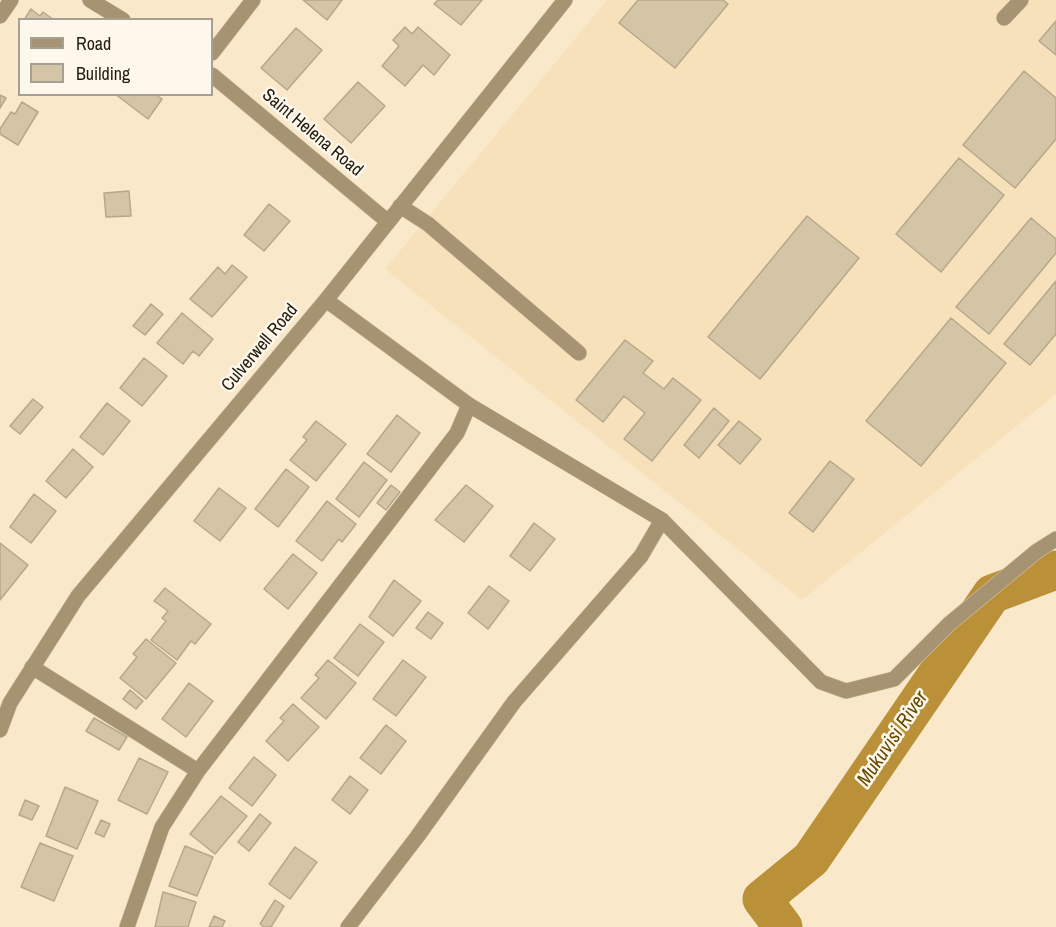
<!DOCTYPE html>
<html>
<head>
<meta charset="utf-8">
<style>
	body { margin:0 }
	#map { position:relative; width:1056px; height:927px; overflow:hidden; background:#f9e8ca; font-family:"Archivo Narrow",sans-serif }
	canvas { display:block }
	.legend { position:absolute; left:18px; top:18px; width:195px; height:78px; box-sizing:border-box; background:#fef7eb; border:2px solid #a69f93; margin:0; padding:8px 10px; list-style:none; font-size:18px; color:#211b10 }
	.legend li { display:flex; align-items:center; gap:12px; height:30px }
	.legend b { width:30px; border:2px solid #a69f93 }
</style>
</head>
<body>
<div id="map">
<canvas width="1056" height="927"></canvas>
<ul class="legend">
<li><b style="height:8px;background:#a69372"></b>Road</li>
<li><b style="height:16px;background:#d5c5a7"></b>Building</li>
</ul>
</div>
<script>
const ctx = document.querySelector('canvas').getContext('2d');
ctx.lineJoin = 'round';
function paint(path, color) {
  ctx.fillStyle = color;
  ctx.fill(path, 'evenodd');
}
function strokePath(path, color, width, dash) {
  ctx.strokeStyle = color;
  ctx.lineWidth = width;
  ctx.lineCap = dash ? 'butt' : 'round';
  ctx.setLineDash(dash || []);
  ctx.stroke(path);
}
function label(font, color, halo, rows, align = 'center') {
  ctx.font = font + ' "Archivo Narrow",sans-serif';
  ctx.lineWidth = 5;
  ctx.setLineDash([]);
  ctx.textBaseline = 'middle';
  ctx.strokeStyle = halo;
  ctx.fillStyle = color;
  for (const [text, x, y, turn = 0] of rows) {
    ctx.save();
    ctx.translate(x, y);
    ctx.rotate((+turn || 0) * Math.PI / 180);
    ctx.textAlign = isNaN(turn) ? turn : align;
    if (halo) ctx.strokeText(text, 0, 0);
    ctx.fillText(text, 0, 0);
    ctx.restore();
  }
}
paint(new Path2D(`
	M 607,0 L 1056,0 L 1056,394 L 802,600 L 385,269 Z`), '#f6e1bb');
strokePath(new Path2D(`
	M 783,927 L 762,899 L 811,859 L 992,594 L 1056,570`), '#ba9038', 39);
const building = new Path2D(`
	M 303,0 L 342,0 L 327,20 Z
	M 438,0 L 482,0 L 461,25 L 434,4 Z
	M 638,0 L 723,0 L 728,4 L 675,68 L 619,23 Z
	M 31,9 L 40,16 L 43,12 L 54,20 L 24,20 Z
	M 1056,21 L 1056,55 L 1039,41 Z
	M 405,27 L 412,34 L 418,27 L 450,55 L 434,75 L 423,65 L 405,86 L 382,66 L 399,46 L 393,40 Z
	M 296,28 L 322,50 L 287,90 L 261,68 Z
	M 1024,71 L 1056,98 L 1056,139 L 1015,188 L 963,145 Z
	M 358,82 L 385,106 L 351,143 L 324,119 Z
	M 115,94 L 155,94 L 162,99 L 148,119 Z
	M 0,95 L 6,98 L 0,108 Z
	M 22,102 L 38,112 L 18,145 L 0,134 L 0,129 L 11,112 L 15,114 Z
	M 959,158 L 1004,195 L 941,272 L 896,234 Z
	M 129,191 L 131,216 L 106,217 L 104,193 Z
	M 269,204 L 290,221 L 264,251 L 244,235 Z
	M 807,216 L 859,258 L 760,379 L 708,337 Z
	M 1031,218 L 1056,239 L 1056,253 L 989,334 L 956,307 Z
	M 232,265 L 247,277 L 212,317 L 190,299 L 218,267 L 225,274 Z
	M 1056,281 L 1056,334 L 1030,365 L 1004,344 Z
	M 151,304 L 163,314 L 145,335 L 133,326 Z
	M 182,313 L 213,339 L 199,356 L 193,351 L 183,364 L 157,343 Z
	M 951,318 L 1006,363 L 921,466 L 866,421 Z
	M 625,340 L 653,361 L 643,373 L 664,389 L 673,378 L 701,400 L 652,461 L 624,439 L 645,413 L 624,396 L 603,422 L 576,400 Z
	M 144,358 L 167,376 L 142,406 L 120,388 Z
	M 33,399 L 43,407 L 20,434 L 10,426 Z
	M 107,403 L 130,421 L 103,455 L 80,437 Z
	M 714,408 L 729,421 L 699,458 L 684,445 Z
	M 397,415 L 420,433 L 391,472 L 367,454 Z
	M 316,421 L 346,444 L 316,481 L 290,460 L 307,440 L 303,437 Z
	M 739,421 L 761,439 L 740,464 L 718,445 Z
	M 73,449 L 93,467 L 66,498 L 46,481 Z
	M 830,461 L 854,479 L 813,532 L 789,513 Z
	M 364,462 L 387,480 L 359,517 L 336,499 Z
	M 286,469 L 309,487 L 278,527 L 255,509 Z
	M 391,485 L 400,492 L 386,510 L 377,503 Z
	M 466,485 L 493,506 L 464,542 L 435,520 Z
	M 219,488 L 246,508 L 220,541 L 194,521 Z
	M 34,494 L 56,511 L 31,543 L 10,527 Z
	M 327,501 L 356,524 L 342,542 L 339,539 L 322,561 L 296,541 Z
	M 534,523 L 555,539 L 530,571 L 510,556 Z
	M 0,543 L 28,565 L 0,600 Z
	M 293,554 L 317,573 L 288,609 L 264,589 Z
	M 394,580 L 421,601 L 393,636 L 369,617 Z
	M 489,586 L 509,601 L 488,629 L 468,613 Z
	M 165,588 L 211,624 L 195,644 L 191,641 L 177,660 L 151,640 L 166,621 L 162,618 L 168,611 L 154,601 Z
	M 428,612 L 443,623 L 431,639 L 416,628 Z
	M 360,624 L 384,642 L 358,676 L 334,658 Z
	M 146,639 L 176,663 L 146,699 L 120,678 L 137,657 L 133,654 Z
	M 328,660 L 356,683 L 326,719 L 301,698 L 319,678 L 315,675 Z
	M 403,660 L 426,677 L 396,716 L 373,699 Z
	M 189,683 L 213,701 L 186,737 L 162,719 Z
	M 130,690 L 143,701 L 136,709 L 123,699 Z
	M 293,704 L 319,727 L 288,761 L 266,741 L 284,721 L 280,718 Z
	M 94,718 L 127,737 L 119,750 L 86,731 Z
	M 386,725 L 406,741 L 381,774 L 360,758 Z
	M 254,757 L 276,775 L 252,806 L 229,788 Z
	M 139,758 L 168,772 L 147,814 L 118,800 Z
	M 350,776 L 368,790 L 350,814 L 332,800 Z
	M 65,787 L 98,801 L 77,849 L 46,836 Z
	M 221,796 L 247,816 L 215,854 L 190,834 Z
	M 25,800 L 39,806 L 32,820 L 19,815 Z
	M 260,814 L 271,823 L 249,851 L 238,842 Z
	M 101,820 L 110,824 L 104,837 L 95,833 Z
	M 40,843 L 73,856 L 54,901 L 21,887 Z
	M 185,846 L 213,857 L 197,896 L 169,886 Z
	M 295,847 L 317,862 L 290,899 L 269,884 Z
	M 163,892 L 196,902 L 188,927 L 155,927 Z
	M 275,900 L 284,906 L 271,927 L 264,927 L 260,924 Z
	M 214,916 L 225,921 L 222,927 L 209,927 Z`);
paint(building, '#d5c5a7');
strokePath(building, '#b8a88b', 1.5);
const minor = new Path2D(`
	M 90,0 L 123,20
	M 0,16 L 11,0
	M 1004,18 L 1021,0
	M 212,53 L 253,0
	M 212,75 L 387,221
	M 400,206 L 428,224 L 579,353
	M 326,300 L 469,405 L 662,520 L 821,682 L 846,691 L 894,679 L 949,624 L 1037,551 L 1056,539
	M 32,667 L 198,771
	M 0,730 L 10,703 L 78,596 L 326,300 L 565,0
	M 127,927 L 162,827 L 198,771 L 457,433 L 469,405
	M 348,927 L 417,837 L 514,702 L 641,556 L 662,520`);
strokePath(minor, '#d2c3a9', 16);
strokePath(minor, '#a69372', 15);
label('18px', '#211b10', '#fef7eb', [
	["Saint Helena Road",312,133,40],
	["Culverwell Road",260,348,-50]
]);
label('italic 20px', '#664901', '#fef7eb', [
	["Mukuvisi River",893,739,-56]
]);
</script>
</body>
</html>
